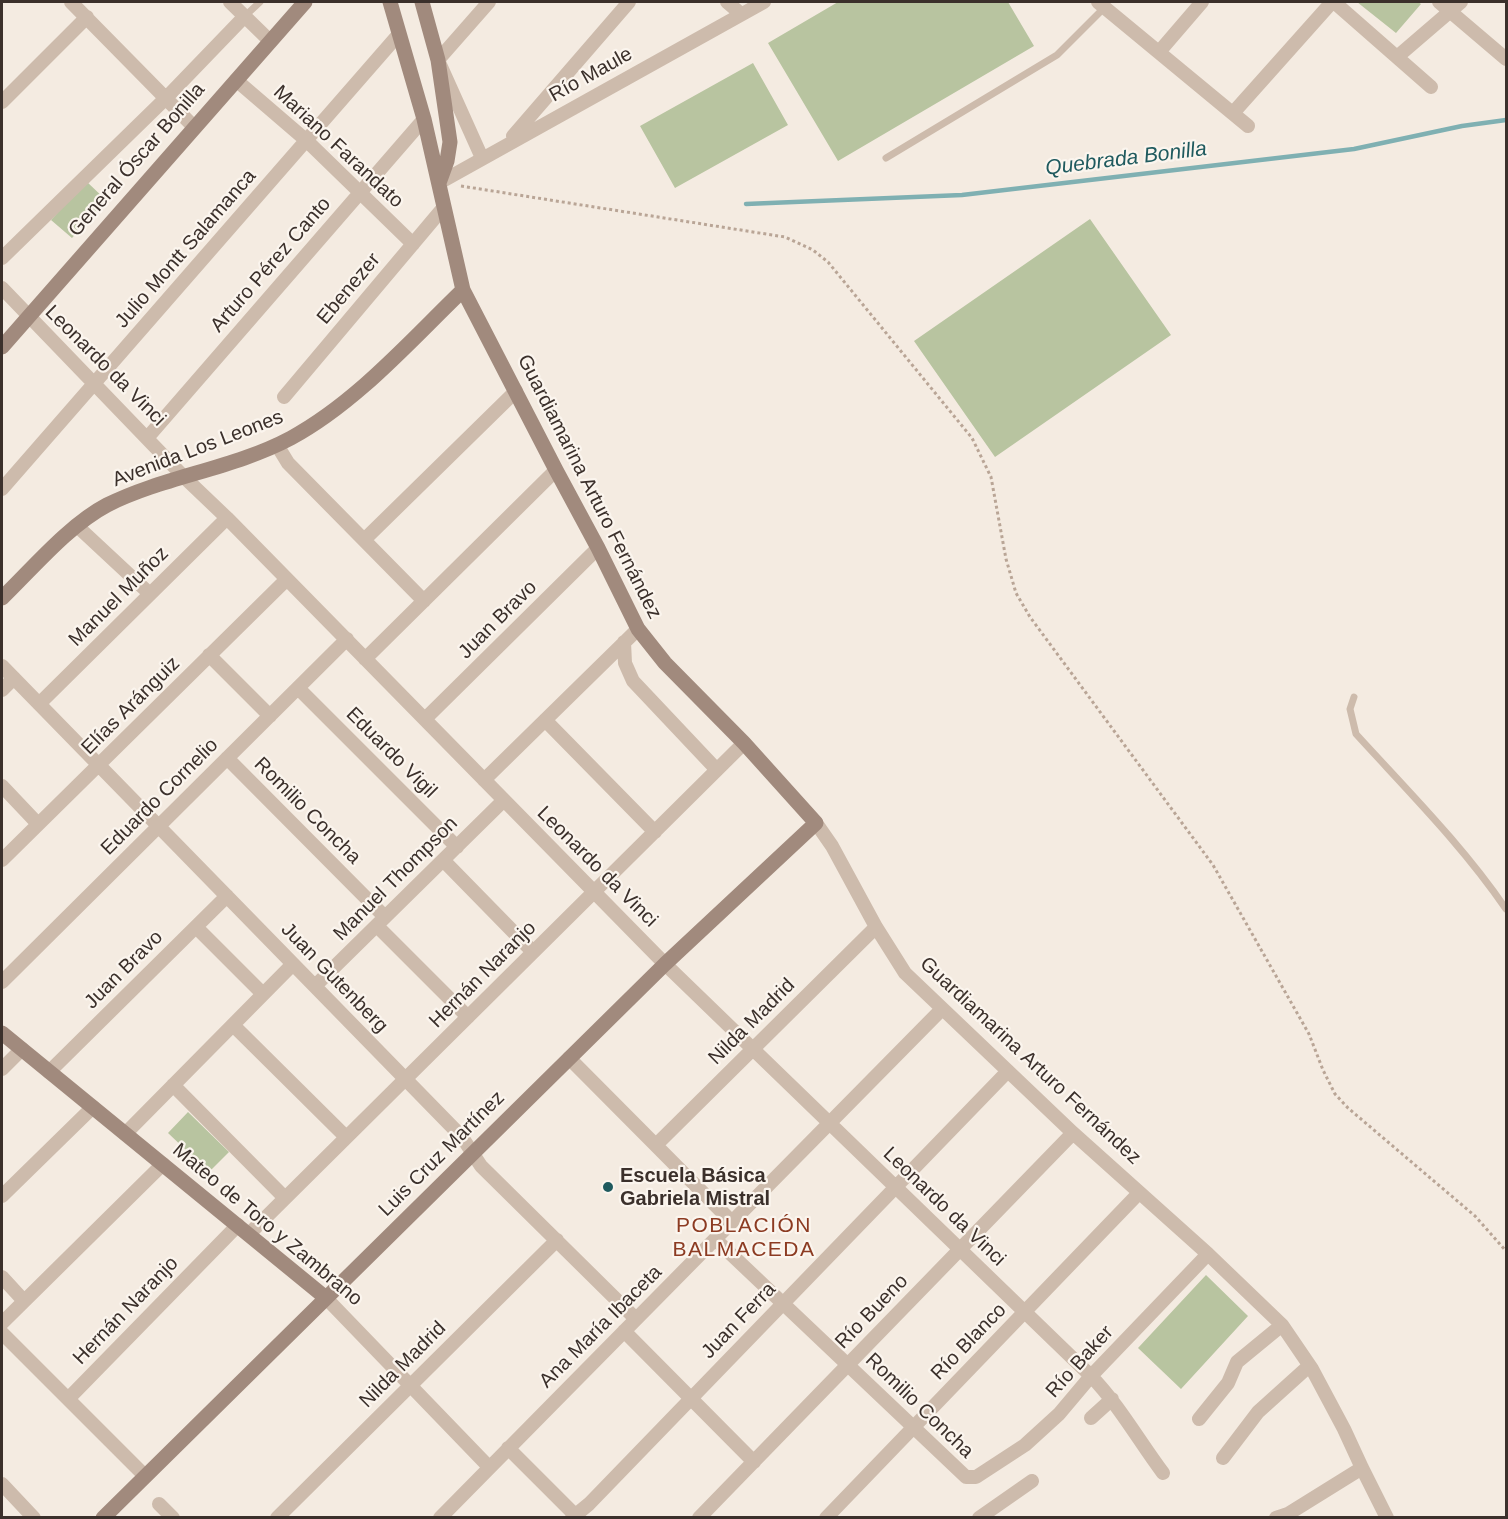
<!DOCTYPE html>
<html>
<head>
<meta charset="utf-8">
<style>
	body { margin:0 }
	#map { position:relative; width:1508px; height:1519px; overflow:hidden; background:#f4ebe1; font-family:Helvetica,sans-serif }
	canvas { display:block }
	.frame { position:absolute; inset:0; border:3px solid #3b302b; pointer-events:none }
</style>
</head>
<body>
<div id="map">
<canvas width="1508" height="1519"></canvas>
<div class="frame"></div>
</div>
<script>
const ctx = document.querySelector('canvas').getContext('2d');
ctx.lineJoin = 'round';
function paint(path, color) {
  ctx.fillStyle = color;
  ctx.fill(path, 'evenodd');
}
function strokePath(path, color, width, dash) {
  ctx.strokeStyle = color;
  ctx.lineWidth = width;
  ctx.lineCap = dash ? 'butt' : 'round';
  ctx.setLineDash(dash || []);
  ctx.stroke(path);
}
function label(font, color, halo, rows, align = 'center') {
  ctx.font = font + ' Helvetica,sans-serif';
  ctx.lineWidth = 4.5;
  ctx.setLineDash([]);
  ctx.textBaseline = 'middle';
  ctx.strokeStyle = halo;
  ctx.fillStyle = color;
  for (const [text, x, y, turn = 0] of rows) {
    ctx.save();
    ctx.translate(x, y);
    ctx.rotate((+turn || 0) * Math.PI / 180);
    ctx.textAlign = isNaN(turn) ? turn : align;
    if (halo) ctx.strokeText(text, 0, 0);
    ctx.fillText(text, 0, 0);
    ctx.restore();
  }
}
paint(new Path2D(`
	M 838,2 L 1008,2 L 1034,46 L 838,161 L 768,43 Z
	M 1357,2 L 1418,2 L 1421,4 L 1396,33 Z
	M 753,63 L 788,125 L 675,188 L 640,126 Z
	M 86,181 L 106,200 L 72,238 L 51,220 Z
	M 1090,219 L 1171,335 L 995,457 L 914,341 Z
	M 188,1112 L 229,1152 L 209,1172 L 168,1133 Z
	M 1206,1275 L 1248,1316 L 1181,1389 L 1138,1348 Z`), '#b8c4a0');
strokePath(new Path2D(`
	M 746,204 L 962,195 L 1354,149 L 1462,126 L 1506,120`), '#7fb0b2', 4.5);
strokePath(new Path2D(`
	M 461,186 L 785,237 L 813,250 L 828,262 L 972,438 L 991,477 L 1006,559 L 1016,593 L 1030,617 L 1213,865 L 1309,1034 L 1323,1070 L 1335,1094 L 1348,1108 L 1475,1216 L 1506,1251`), '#b9a596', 3, [3, 3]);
strokePath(new Path2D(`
	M 245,16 L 260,2
	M 886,158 L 1057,55 L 1105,7
	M 1354,697 L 1350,709 L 1356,734 C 1408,791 1463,846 1506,909`), '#cdbbac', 7);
strokePath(new Path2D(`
	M 71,2 L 194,127
	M 230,2 L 270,41
	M 727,2 L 741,14
	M 1098,2 L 1248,126
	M 1334,2 L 1431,87
	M 1439,2 L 1506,59
	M 1159,52 L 1202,2
	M 1397,57 L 1461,2
	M 236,80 L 307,141 L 413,244
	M 2,102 L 87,17
	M 1233,113 L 1332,2
	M 513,136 L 629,2
	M 482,158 L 438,60 L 489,2
	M 439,183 L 764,2
	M 2,258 L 166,98 L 245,16
	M 2,288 L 184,477 L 227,518 L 665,964 L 1091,1376 C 1119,1405 1139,1441 1163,1473
	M 284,397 L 444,207
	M 148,437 L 424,119
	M 277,445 L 288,463 L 424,601
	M 2,489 L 399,34
	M 77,526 L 150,594
	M 364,540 L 516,391
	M 624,642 L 625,663 L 633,681 L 717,770
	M 209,655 L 270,716
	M 365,659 L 556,470
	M 2,666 L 462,1137 L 481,1166 L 636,1319
	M 298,688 L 457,847
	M 2,690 L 14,678
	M 39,704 L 227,518
	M 425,719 L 598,548
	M 545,720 L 655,832
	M 227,758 L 385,917
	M 484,780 L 638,629
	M 2,786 L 38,824
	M 816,823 L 832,846 L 876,927 L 905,973 L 1073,1133 L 1208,1254 L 1282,1325 L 1312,1369 L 1344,1429 L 1362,1468 L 1387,1518
	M 2,860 L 287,579
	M 443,860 L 533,952
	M 377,926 L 468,1017
	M 196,927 L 263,994
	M 2,982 L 347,639
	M 315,986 L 504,800
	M 233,1025 L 346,1137
	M 569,1058 L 732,1222
	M 2,1069 L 22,1049
	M 49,1072 L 227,896
	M 173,1085 L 285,1198
	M 125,1134 L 293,964
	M 656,1145 L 876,927
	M 2,1196 L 93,1107
	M 249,1234 L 744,743
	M 715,1239 L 966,1477 L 976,1477 L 1025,1445 L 1059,1414 L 1091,1376 L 1208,1254
	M 2,1277 L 24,1301
	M 326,1298 L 489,1467
	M 2,1323 L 163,1164
	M 624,1331 L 754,1462
	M 2,1333 L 145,1476
	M 68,1399 L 238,1225
	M 1091,1418 L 1112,1399
	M 1199,1419 L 1228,1383 L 1237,1362 L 1282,1325
	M 508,1448 L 578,1518
	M 1223,1458 L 1258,1412 L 1309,1366
	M 2,1484 L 34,1518
	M 159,1504 L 173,1518
	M 277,1518 L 557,1240
	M 440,1518 L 942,1009
	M 572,1518 L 589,1504 L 1008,1071
	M 699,1518 L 1073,1133
	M 826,1518 L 1139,1193
	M 979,1518 L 1032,1481
	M 1276,1518 L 1288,1514 L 1362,1468`), '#cdbbac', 14);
strokePath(new Path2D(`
	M 422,2 L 438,60 L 450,142 L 447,161 L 439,183
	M 2,347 L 305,2
	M 2,598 C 33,568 69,525 107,505 C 165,476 233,469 291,438 C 357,402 410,341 463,290
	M 2,1033 L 326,1298
	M 103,1518 L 665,964 L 816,823 L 744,743 L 665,663 L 638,629 L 598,548 L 556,470 L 463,290 L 424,119 L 390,2`), '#a18a7d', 15);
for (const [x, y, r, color] of [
	[608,1187,6,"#1f5a5e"]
]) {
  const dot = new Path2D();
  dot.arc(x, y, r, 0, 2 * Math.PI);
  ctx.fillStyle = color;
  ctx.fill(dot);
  strokePath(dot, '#fbf5ee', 2);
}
label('20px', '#3b302b', '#fbf5ee', [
	["Río Maule",591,75,-29],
	["Mariano Farandato",338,147,43],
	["General Óscar Bonilla",137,160,-49],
	["Julio Montt Salamanca",186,249,-49],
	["Arturo Pérez Canto",271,265,-49],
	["Ebenezer",349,289,-50],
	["Leonardo da Vinci",105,366,45],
	["Avenida Los Leones",198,449,-21],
	["Guardiamarina Arturo Fernández",589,487,63],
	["Manuel Muñoz",119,597,-45],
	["Juan Bravo",498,620,-45],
	["Elías Aránguiz",131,706,-45],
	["Eduardo Vigil",391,753,45],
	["Eduardo Cornelio",160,797,-45],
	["Romilio Concha",307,811,45],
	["Leonardo da Vinci",597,867,45],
	["Manuel Thompson",396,879,-45],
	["Juan Bravo",124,970,-45],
	["Hernán Naranjo",483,975,-45],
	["Juan Gutenberg",334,978,46],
	["Nilda Madrid",752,1022,-45],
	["Guardiamarina Arturo Fernández",1030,1061,43],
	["Luis Cruz Martínez",442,1154,-45],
	["Leonardo da Vinci",944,1207,44],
	["Mateo de Toro y Zambrano",267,1225,40],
	["Hernán Naranjo",126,1311,-46],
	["Río Bueno",872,1312,-46],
	["Juan Ferra",739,1321,-46],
	["Ana María Ibaceta",601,1327,-45],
	["Río Blanco",969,1342,-46],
	["Río Baker",1080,1362,-48],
	["Nilda Madrid",403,1365,-45],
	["Romilio Concha",919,1406,44]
]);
label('bold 20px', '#3b302b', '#fbf5ee', [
	["Escuela Básica",620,1176],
	["Gabriela Mistral",620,1199]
], 'left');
label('italic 21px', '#1f5a5e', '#fbf5ee', [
	["Quebrada Bonilla",1126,159,-7]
]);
ctx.letterSpacing = '1.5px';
label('21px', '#8c3b22', '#fbf5ee', [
	["POBLACIÓN",744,1226],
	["BALMACEDA",744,1250]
]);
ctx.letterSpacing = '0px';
</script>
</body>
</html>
